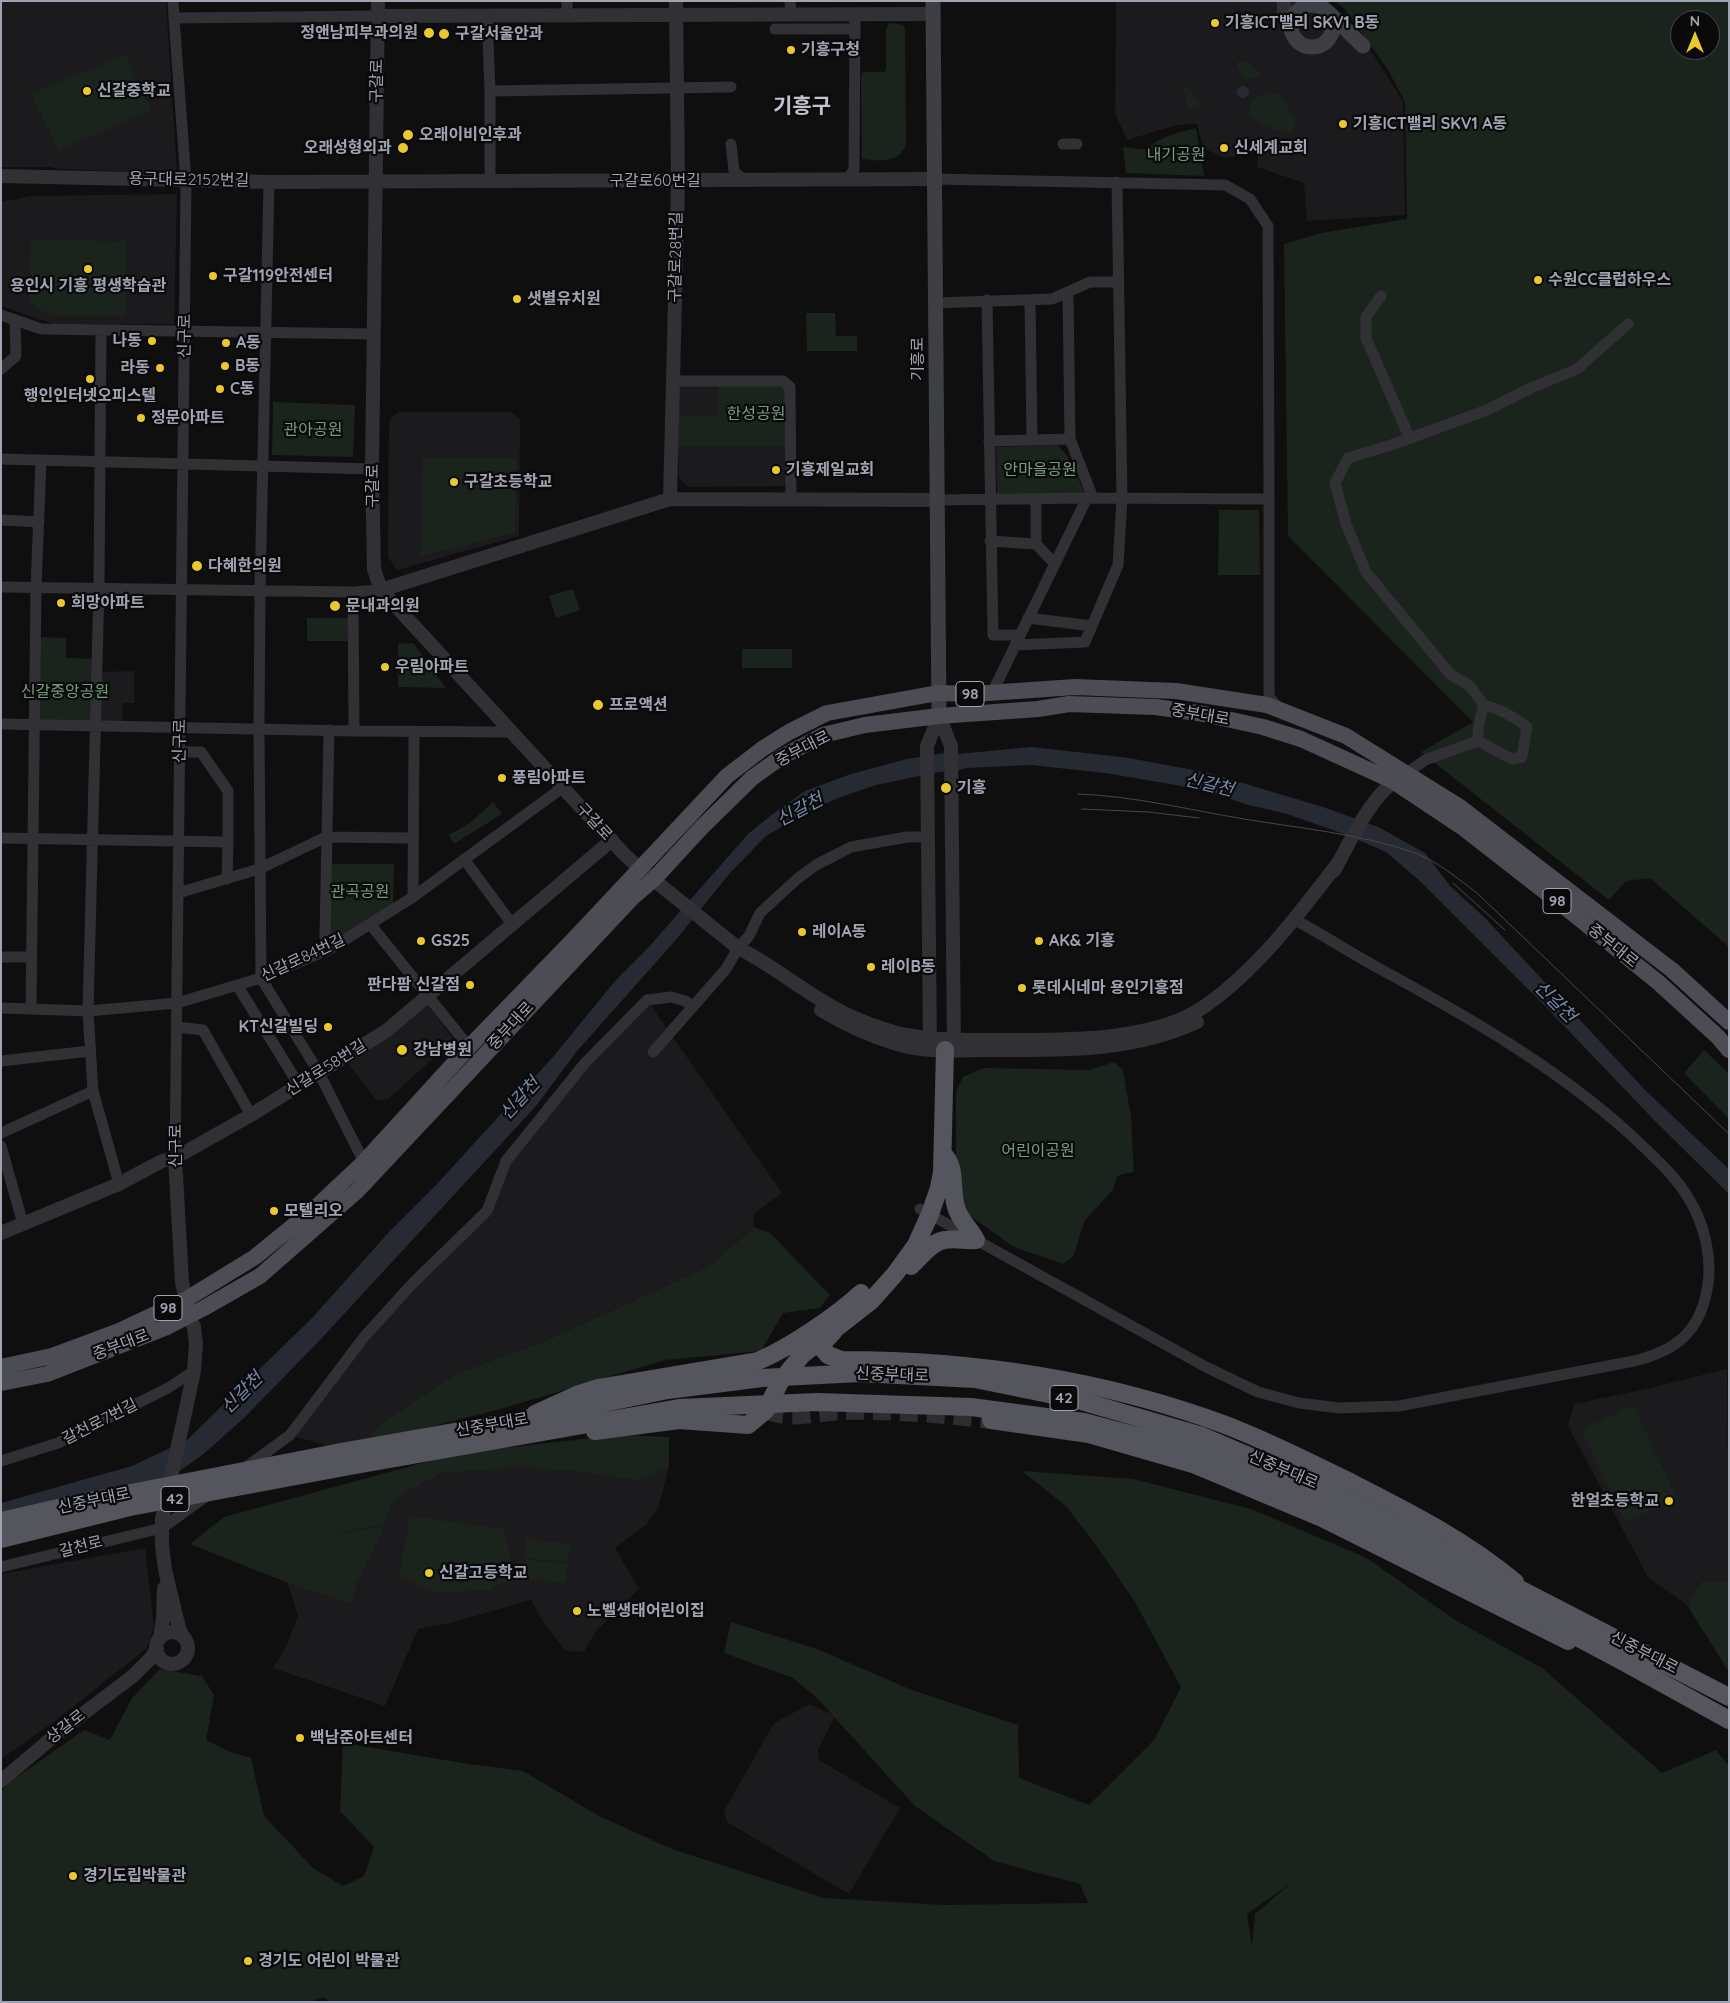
<!DOCTYPE html>
<html>
<head>
<meta charset="utf-8">
<style>
	body { margin:0 }
	#map { position:relative; width:1730px; height:2003px; overflow:hidden; background:#0f0f10; font-family:Quicksand,sans-serif }
	canvas { display:block }
	.frame { position:absolute; inset:0; border:2px solid #a0a3b1; pointer-events:none }
	.north { position:absolute; left:1670px; top:10px; width:50px; height:50px; box-sizing:border-box; background:#0a0a0b; border:1px solid #46474d; border-radius:50%; rotate:0deg; font-size:14px; font-weight:700; line-height:20px; text-align:center; color:#a0a3b1 }
	.north::after { content:''; display:block; margin:auto; width:18px; height:22px; background:#ebc92c; clip-path:polygon(50% 0,100% 100%,50% 72%,0 100%) }
</style>
</head>
<body>
<div id="map">
<canvas width="1730" height="2003"></canvas>
<div class="frame"></div>
<div class="north">N</div>
</div>
<script>
const ctx = document.querySelector('canvas').getContext('2d');
ctx.lineJoin = 'round';
function paint(path, color) {
  ctx.fillStyle = color;
  ctx.fill(path, 'evenodd');
}
function strokePath(path, color, width, dash) {
  ctx.strokeStyle = color;
  ctx.lineWidth = width;
  ctx.lineCap = dash ? 'butt' : 'round';
  ctx.setLineDash(dash || []);
  ctx.stroke(path);
}
function label(font, color, halo, rows, align = 'center') {
  ctx.font = font + ' Quicksand,"Noto Sans KR",sans-serif';
  ctx.lineWidth = 4.5;
  ctx.setLineDash([]);
  ctx.textBaseline = 'middle';
  ctx.strokeStyle = halo;
  ctx.fillStyle = color;
  for (const [text, x, y, turn = 0] of rows) {
    ctx.save();
    ctx.translate(x, y);
    ctx.rotate((+turn || 0) * Math.PI / 180);
    ctx.textAlign = isNaN(turn) ? turn : align;
    if (halo) ctx.strokeText(text, 0, 0);
    ctx.fillText(text, 0, 0);
    ctx.restore();
  }
}
paint(new Path2D(`
	M 1,1 L 166,1 L 177,173 L 59,169 L 50,167 L 1,167 Z
	M 1116,1 L 1328,1 L 1369,48 L 1403,101 L 1405,215 L 1307,221 L 1304,183 L 1257,167 L 1259,152 L 1225,158 L 1203,148 L 1197,124 L 1176,125 L 1127,140 L 1115,113 Z
	M 177,194 L 174,324 L 53,324 L 1,306 L 2,202 L 30,196 Z
	M 679,383 L 718,383 L 718,416 L 679,416 Z
	M 398,412 L 511,412 L 520,419 L 519,536 L 397,570 L 388,557 L 389,428 L 390,419 Z
	M 678,447 L 788,447 L 788,483 L 785,486 L 688,487 L 679,477 Z
	M 134,671 L 134,703 L 123,703 L 122,722 L 102,721 L 100,717 L 101,672 Z
	M 647,1000 L 782,1193 L 754,1214 L 753,1227 L 719,1259 L 705,1268 L 545,1341 L 455,1374 L 376,1427 L 369,1442 L 335,1448 L 290,1435 L 364,1337 L 487,1211 L 506,1161 Z
	M 426,1002 L 454,1040 L 388,1099 L 377,1101 L 345,1060 Z
	M 1727,1369 L 1729,1581 L 1702,1581 L 1687,1605 L 1648,1577 L 1568,1426 L 1574,1404 L 1646,1389 Z
	M 619,1435 L 669,1437 L 669,1467 L 658,1508 L 647,1524 L 615,1548 L 639,1589 L 596,1631 L 585,1650 L 581,1652 L 566,1651 L 543,1622 L 531,1600 L 451,1623 L 418,1629 L 385,1706 L 273,1668 L 285,1649 L 298,1616 L 272,1535 L 470,1452 Z
	M 145,1548 L 154,1627 L 147,1648 L 55,1721 L 1,1759 L 1,1574 Z
	M 810,1704 L 835,1716 L 818,1750 L 819,1760 L 900,1808 L 849,1894 L 727,1822 L 724,1811 L 774,1723 Z`), '#1b1b1d');
paint(new Path2D(`
	M 1335,1 L 1729,1 L 1729,947 L 1650,878 L 1626,881 L 1609,900 L 1421,752 L 1473,722 L 1288,536 L 1284,244 L 1321,233 L 1407,219 L 1405,102 L 1388,70 L 1345,9 ZM 1680,20 L 1710,20 L 1710,50 L 1680,50 Z
	M 890,23 L 904,25 L 905,30 L 906,145 C 898,164 879,161 862,159 L 861,75 L 863,72 L 884,72 L 886,69 L 886,29 Z
	M 125,54 L 151,110 L 59,151 L 31,94 Z
	M 1237,61 C 1248,62 1254,65 1261,75 L 1246,80 L 1237,66 Z
	M 1182,83 L 1193,93 L 1201,107 L 1195,109 L 1187,106 Z
	M 1267,92 L 1281,96 L 1294,118 L 1296,127 L 1286,133 L 1259,124 L 1247,113 L 1251,102 Z
	M 1196,128 L 1204,176 L 1126,173 L 1123,147 L 1147,150 C 1159,136 1178,133 1196,128 Z
	M 31,240 L 126,241 L 126,316 L 50,316 L 30,302 Z
	M 806,313 L 835,313 L 836,336 L 857,336 L 857,351 L 807,351 Z
	M 718,383 L 780,383 L 787,391 L 788,447 L 678,447 L 679,416 L 718,415 Z
	M 273,402 L 355,405 L 353,457 L 272,455 Z
	M 1058,445 L 1068,457 L 1085,493 L 997,494 L 996,447 Z
	M 423,457 L 517,458 L 515,533 L 421,556 Z
	M 1219,510 L 1259,510 L 1260,575 L 1218,575 Z
	M 573,589 L 580,610 L 556,618 L 549,596 Z
	M 307,618 L 350,618 L 351,641 L 307,641 Z
	M 36,637 L 66,638 L 66,658 L 97,659 L 95,726 L 34,724 Z
	M 413,643 L 446,688 L 398,687 L 398,644 Z
	M 742,649 L 792,649 L 792,668 L 742,668 Z
	M 493,802 L 502,814 L 454,844 L 449,835 L 471,822 Z
	M 330,864 L 394,864 L 393,905 L 334,940 L 330,934 Z
	M 1704,1050 L 1729,1074 L 1729,1119 L 1684,1073 Z
	M 1114,1062 L 1123,1070 L 1131,1117 L 1134,1172 L 1123,1174 L 1117,1177 L 1113,1190 L 1085,1220 L 1073,1257 L 1063,1264 L 1014,1247 L 966,1213 L 956,1196 L 956,1092 L 963,1077 L 984,1068 L 1089,1070 Z
	M 753,1227 L 770,1233 L 830,1295 L 820,1308 L 783,1313 L 761,1351 L 665,1360 L 497,1410 L 369,1442 L 376,1427 L 455,1374 L 545,1341 L 705,1268 L 719,1259 Z
	M 1633,1405 L 1677,1498 L 1625,1522 L 1581,1430 Z
	M 619,1435 L 669,1437 L 669,1467 L 639,1480 L 575,1471 L 521,1467 L 441,1473 L 395,1498 L 382,1525 L 322,1535 L 384,1527 L 358,1582 L 341,1576 L 357,1583 L 351,1603 L 296,1586 L 190,1544 L 224,1517 L 437,1459 L 470,1452 Z
	M 1022,1471 L 1133,1479 L 1251,1509 L 1367,1558 L 1455,1620 L 1542,1668 L 1662,1773 L 1716,1750 L 1729,1766 L 1729,2002 L 330,2002 L 324,1997 L 310,2002 L 1,2002 L 1,1792 L 10,1782 L 84,1730 L 110,1740 L 132,1698 L 160,1669 L 202,1676 L 214,1695 L 206,1740 L 228,1751 L 251,1758 L 264,1816 L 313,1868 L 343,1886 L 364,1876 L 374,1847 L 340,1811 L 343,1743 L 469,1764 L 523,1771 L 599,1816 L 672,1849 L 824,1898 L 944,1905 L 1088,1903 L 1080,1884 L 994,1861 L 915,1806 L 816,1697 L 793,1678 L 724,1653 L 731,1622 L 817,1649 L 912,1690 L 1018,1725 L 1019,1778 L 1089,1805 L 1154,1740 L 1181,1687 L 1135,1602 L 1096,1545 L 1066,1506 ZM 1291,1883 L 1255,1914 L 1252,1947 L 1247,1914 Z
	M 410,1516 L 505,1529 L 504,1535 L 510,1552 L 509,1580 L 489,1590 L 437,1593 L 399,1576 Z
	M 526,1539 L 570,1544 L 568,1562 L 524,1558 Z
	M 525,1560 L 568,1564 L 566,1583 L 523,1578 Z
	M 1702,1581 L 1729,1581 L 1729,1672 L 1687,1605 Z`), '#1b231d');
paint(new Path2D(`
	M1237 92a6 6 0 1 1 12 0a6 6 0 1 1-12 0Z
	M 1032,747 L 1129,758 L 1209,773 L 1323,807 L 1378,827 L 1425,853 L 1450,886 L 1485,918 L 1646,1091 L 1729,1169 L 1729,1194 L 1655,1121 L 1545,1006 L 1419,880 L 1386,852 L 1347,835 L 1287,814 L 1245,804 L 1213,793 L 1176,785 L 1105,773 L 1031,765 L 967,768 L 956,771 L 938,772 L 876,785 L 838,798 L 807,812 L 766,836 L 730,873 L 674,942 L 577,1051 L 536,1106 L 320,1340 L 244,1418 L 201,1456 L 178,1472 L 147,1484 L 1,1521 L 1,1503 L 132,1466 L 187,1440 L 312,1318 L 390,1231 L 437,1184 L 552,1058 L 616,980 L 648,948 L 748,834 L 770,816 L 805,791 L 851,774 L 907,759 L 945,753 L 958,754 Z`), '#262b33');
strokePath(new Path2D(`
	M 766,1410 C 789,1421 817,1412 842,1411 C 891,1410 942,1414 991,1420`), '#2c2d30', 18, [18, 9]);
strokePath(new Path2D(`
	M 173,1 L 174,18
	M 567,1 L 567,15
	M 790,1 L 791,15
	M 487,15 L 490,91 L 731,87
	M 775,29 L 855,29
	M 731,144 L 734,171 L 745,181
	M 1063,144 L 1077,144
	M 934,179 L 1225,185 L 1250,199 L 1268,226 L 1269,499
	M 841,181 L 851,175 L 854,169 L 855,14
	M 269,182 L 260,591 L 259,729 L 261,978 L 319,1073 L 364,1162
	M 490,182 L 490,91
	M 1068,292 L 1070,439
	M 1381,296 L 1366,317 L 1366,338 L 1410,439
	M 987,300 L 993,635 L 1020,635
	M 935,303 L 1052,299 L 1090,282 L 1119,282
	M 1,315 L 41,329 L 374,334
	M 101,330 L 99,588 L 88,1011 L 93,1091 L 119,1184
	M 1,369 L 16,356 L 15,321
	M 673,381 L 783,381 L 790,387 L 791,500
	M 1032,440 L 1070,439 L 1093,498
	M 989,441 L 1032,440 L 1030,300
	M 1,459 L 372,469
	M 1087,498 L 1269,499 L 1269,697 L 1278,707
	M 937,500 L 1087,498 L 992,693
	M 1,520 L 39,522
	M 990,541 L 1036,544 L 1036,499
	M 1036,544 L 1055,564
	M 1,587 L 353,592 L 381,590
	M 353,592 L 354,731
	M 1028,618 L 1092,626
	M 1015,645 L 1085,642 L 1118,565 L 1122,499 L 1117,182
	M 1484,705 L 1470,686 L 1450,674 L 1366,572 L 1346,524 L 1335,483 L 1348,458 L 1394,444 L 1487,410 L 1531,388 L 1577,369 L 1628,324
	M 1,724 L 354,731 L 510,732
	M 329,730 L 325,937 L 330,949
	M 1407,773 L 1425,760 L 1478,741 L 1512,759 L 1522,757 L 1527,727 C 1513,716 1501,709 1484,705 C 1480,717 1477,728 1478,741
	M 1,838 L 228,842 L 228,791 L 201,752 L 180,752
	M 464,859 L 512,924
	M 227,879 L 228,842
	M 178,893 L 259,869 L 326,837 L 413,838
	M 413,897 L 414,731
	M 370,924 L 469,1047
	M 1,957 L 31,957
	M 237,985 L 299,1085
	M 1,1008 L 88,1011 L 177,1003 L 261,978 L 330,949 L 370,924 L 413,897 L 562,788
	M 31,1009 L 36,588 L 41,461
	M 177,1027 L 203,1030 L 251,1115
	M 653,1052 L 726,969 L 738,948 L 749,936 L 760,913 L 797,879 L 816,865 L 851,847 L 907,837 L 928,837
	M 1,1061 L 90,1051
	M 1,1133 L 93,1091
	M 1,1146 L 23,1224
	M 175,1158 L 186,181 L 174,18 L 378,16
	M 920,1209 L 1206,1367 L 1258,1392 L 1299,1403 L 1339,1408 L 1399,1406 L 1634,1361 C 1675,1351 1699,1333 1707,1290 C 1713,1261 1705,1225 1689,1199 C 1675,1175 1651,1154 1631,1135 C 1556,1067 1470,1018 1382,970 C 1352,954 1324,935 1293,919
	M 1,1461 L 58,1443 L 168,1388 L 194,1371
	M 245,1468 L 290,1435 L 364,1337 L 413,1283 L 487,1211 L 506,1161 L 585,1063 L 647,1000 L 671,997 L 685,1001 L 693,1007
	M 1,1567 L 162,1528 L 208,1495`), '#303035', 11);
strokePath(new Path2D(`
	M 378,1 L 372,469 L 374,569 L 381,590 L 623,853 L 639,868 L 738,948 C 775,966 807,995 844,1013 C 860,1021 880,1028 897,1033 C 931,1041 968,1040 1003,1040 C 1062,1040 1155,1042 1205,1006 C 1258,969 1299,914 1338,863
	M 1284,1 L 1284,13
	M 378,16 L 933,14
	M 1,176 L 269,182 L 934,179
	M 670,499 L 678,181 L 676,1
	M 381,590 L 670,499 L 937,500
	M 1334,871 C 1351,840 1371,794 1402,776
	M 821,1010 C 844,1024 870,1036 897,1044 C 925,1053 958,1050 988,1050 C 1059,1050 1130,1053 1197,1022
	M 930,1046 L 927,746 L 939,716 L 951,746 L 954,1047
	M 175,1158 L 182,1282 L 189,1316 L 194,1327 L 196,1344 L 194,1371 L 162,1519 L 162,1545 L 165,1570 L 179,1628 L 183,1637
	M 1,1233 L 119,1184 L 162,1161 L 175,1158 L 251,1115 L 386,1031 L 612,840
	M156 1648a16 16 0 1 1 32 0a16 16 0 1 1-32 0Z
	M 160,1638 L 163,1619 L 164,1588
	M 1,1781 L 59,1732 L 133,1676 L 151,1658 L 157,1649`), '#303035', 14);
strokePath(new Path2D(`
	M 933,1 L 939,716
	M1291 26a21 21 0 1 1 42 0a21 21 0 1 1-42 0Z
	M 1329,13 L 1363,46`), '#3e3f45', 15);
strokePath(new Path2D(`
	M 1,1367 L 52,1356 L 119,1331 L 185,1300 L 255,1257 L 314,1209 L 364,1162 L 469,1047 L 573,940 L 727,776 L 762,749 L 789,732 L 827,713 L 938,693 L 973,694 L 1075,687 L 1176,691 L 1267,705 L 1346,736 L 1460,807 L 1672,970 L 1729,1022
	M 1,1383 L 47,1374 L 167,1327 L 204,1308 L 260,1276 L 357,1191 L 632,898 L 654,879 L 701,828 L 752,778 L 780,758 L 823,735 L 865,725 L 939,716 L 1038,709 L 1069,704 L 1156,707 L 1204,714 L 1263,727 L 1301,739 L 1393,781 L 1462,827 L 1571,912 L 1659,983 L 1718,1037 L 1729,1050`), '#4c4d54', 16);
strokePath(new Path2D(`
	M 911,1266 C 921,1257 931,1242 945,1240 C 955,1238 966,1241 976,1240 C 971,1230 961,1221 957,1210 C 950,1192 957,1173 946,1157
	M 834,1331 L 824,1342 L 823,1349 L 828,1355 L 841,1360 C 970,1360 1101,1379 1223,1424 C 1268,1441 1311,1463 1354,1484 C 1411,1513 1466,1541 1515,1582
	M 535,1414 L 579,1394 L 598,1388 L 758,1361 C 789,1348 836,1316 861,1293
	M 991,1420 L 1089,1434 L 1193,1464 L 1322,1518 L 1568,1641
	M 595,1431 L 679,1420 L 748,1425 L 766,1410 L 780,1382 L 802,1355 L 871,1301 L 895,1274 L 916,1245 L 930,1214 L 939,1188 L 942,1172 L 945,1050`), '#54555d', 18);
strokePath(new Path2D(`
	M 1078,794 C 1134,796 1190,810 1244,819 C 1298,828 1361,834 1412,852 C 1436,860 1457,878 1477,893 L 1729,1134
	M 1082,809 L 1148,812 L 1199,818
	M 1453,883 L 1505,930`), '#47484e', 1);
strokePath(new Path2D(`
	M 1,1521 L 80,1503 L 341,1452 L 521,1420 L 668,1390 L 762,1378 L 860,1373 L 975,1379 L 1078,1400 L 1202,1436 L 1326,1489 L 1729,1697
	M 1,1539 L 130,1507 L 350,1466 L 679,1408 L 817,1402 L 971,1407 L 1084,1422 L 1189,1450 L 1341,1512 L 1624,1662 L 1729,1720`), '#54555d', 18);
for (const [x, y, r, color] of [
	[1215,23,5,"#ebc92c"],
	[429,33,6,"#ebc92c"],
	[444,34,6,"#ebc92c"],
	[791,50,5,"#ebc92c"],
	[87,91,5,"#ebc92c"],
	[1343,124,5,"#ebc92c"],
	[408,135,6,"#ebc92c"],
	[403,148,6,"#ebc92c"],
	[1224,148,5,"#ebc92c"],
	[88,269,5,"#ebc92c"],
	[213,276,5,"#ebc92c"],
	[1538,280,5,"#ebc92c"],
	[517,299,5,"#ebc92c"],
	[152,341,5,"#ebc92c"],
	[226,343,5,"#ebc92c"],
	[225,366,5,"#ebc92c"],
	[160,368,5,"#ebc92c"],
	[90,379,5,"#ebc92c"],
	[220,389,5,"#ebc92c"],
	[141,418,5,"#ebc92c"],
	[776,470,5,"#ebc92c"],
	[454,482,5,"#ebc92c"],
	[197,566,6,"#ebc92c"],
	[61,603,5,"#ebc92c"],
	[335,606,6,"#ebc92c"],
	[385,667,5,"#ebc92c"],
	[598,705,6,"#ebc92c"],
	[502,778,5,"#ebc92c"],
	[946,788,6,"#ebc92c"],
	[802,932,5,"#ebc92c"],
	[421,941,5,"#ebc92c"],
	[1039,941,5,"#ebc92c"],
	[871,967,5,"#ebc92c"],
	[470,985,5,"#ebc92c"],
	[1022,988,5,"#ebc92c"],
	[328,1027,5,"#ebc92c"],
	[402,1050,6,"#ebc92c"],
	[274,1211,5,"#ebc92c"],
	[1669,1501,5,"#ebc92c"],
	[429,1573,5,"#ebc92c"],
	[577,1611,5,"#ebc92c"],
	[300,1738,5,"#ebc92c"],
	[73,1876,5,"#ebc92c"],
	[248,1961,5,"#ebc92c"]
]) {
  const dot = new Path2D();
  dot.arc(x, y, r, 0, 2 * Math.PI);
  ctx.fillStyle = color;
  ctx.fill(dot);
  strokePath(dot, '#0a0a0b', 2);
}
for (const [x, y, w] of [
	[970,694,28],
	[1557,901,28],
	[168,1308,28],
	[1064,1398,28],
	[175,1499,28]
]) {
  const box = new Path2D();
  box.roundRect(x - w / 2, y - 12.5, w, 25, 4);
  ctx.fillStyle = '#0a0a0b';
  ctx.fill(box);
  strokePath(box, '#a0a3b1', 1);
}
label('bold 15px', '#a0a3b1', null, [
	["98",970,694],
	["98",1557,901],
	["98",168,1308],
	["42",1064,1398],
	["42",175,1499]
]);
label('bold 16px', '#a0a3b1', '#0a0a0b', [
	["기흥ICT밸리 SKV1 B동",1225,23],
	["정앤남피부과의원",418,33,"right"],
	["구갈서울안과",455,34],
	["기흥구청",801,50],
	["신갈중학교",97,91],
	["기흥ICT밸리 SKV1 A동",1353,124],
	["오래이비인후과",419,135],
	["오래성형외과",392,148,"right"],
	["신세계교회",1234,148],
	["구갈119안전센터",223,276],
	["수원CC클럽하우스",1548,280],
	["용인시 기흥 평생학습관",88,286,"center"],
	["샛별유치원",527,299],
	["나동",142,341,"right"],
	["A동",236,343],
	["B동",235,366],
	["라동",150,368,"right"],
	["C동",230,389],
	["행인인터넷오피스텔",90,396,"center"],
	["정문아파트",151,418],
	["기흥제일교회",786,470],
	["구갈초등학교",464,482],
	["다혜한의원",208,566],
	["희망아파트",71,603],
	["문내과의원",346,606],
	["우림아파트",395,667],
	["프로액션",609,705],
	["풍림아파트",512,778],
	["기흥",957,788],
	["레이A동",812,932],
	["GS25",431,941],
	["AK& 기흥",1049,941],
	["레이B동",881,967],
	["판다팜 신갈점",460,985,"right"],
	["롯데시네마 용인기흥점",1032,988],
	["KT신갈빌딩",318,1027,"right"],
	["강남병원",413,1050],
	["모텔리오",284,1211],
	["한얼초등학교",1659,1501,"right"],
	["신갈고등학교",439,1573],
	["노벨생태어린이집",587,1611],
	["백남준아트센터",310,1738],
	["경기도립박물관",83,1876],
	["경기도 어린이 박물관",258,1961]
], 'left');
label('16px', '#a0a3b1', '#0a0a0b', [
	["구갈로",377,81,-89],
	["용구대로2152번길",189,180,1],
	["구갈로60번길",655,181],
	["구갈로28번길",676,257,-89],
	["신구로",185,336,-89],
	["기흥로",918,359,-90],
	["구갈로",373,486,-90],
	["중부대로",1200,715,10],
	["신구로",180,741,-89],
	["중부대로",803,749,-27],
	["구갈로",594,822,47],
	["중부대로",1613,946,39],
	["신갈로84번길",303,958,-25],
	["중부대로",511,1026,-47],
	["신갈로58번길",326,1068,-32],
	["신구로",176,1146,-90],
	["중부대로",121,1345,-21],
	["신중부대로",892,1375,2],
	["갈천로7번길",100,1422,-27],
	["신중부대로",492,1425,-10],
	["신중부대로",1283,1470,23],
	["신중부대로",94,1501,-12],
	["갈천로",81,1547,-14],
	["신중부대로",1644,1653,27],
	["상갈로",66,1727,-38]
]);
label('16px', '#779c7f', '#0a0a0b', [
	["내기공원",1176,155],
	["한성공원",756,414],
	["관아공원",313,430],
	["안마을공원",1040,470],
	["신갈중앙공원",65,692],
	["관곡공원",360,892],
	["어린이공원",1038,1151]
]);
label('italic 18px', '#778bac', '#0a0a0b', [
	["신갈천",1209,785,13],
	["신갈천",800,810,-28],
	["신갈천",1555,1002,45],
	["신갈천",520,1099,-48],
	["신갈천",242,1393,-45]
]);
label('bold 21px', '#c1c2cd', '#0a0a0b', [
	["기흥구",802,107]
]);
</script>
</body>
</html>
